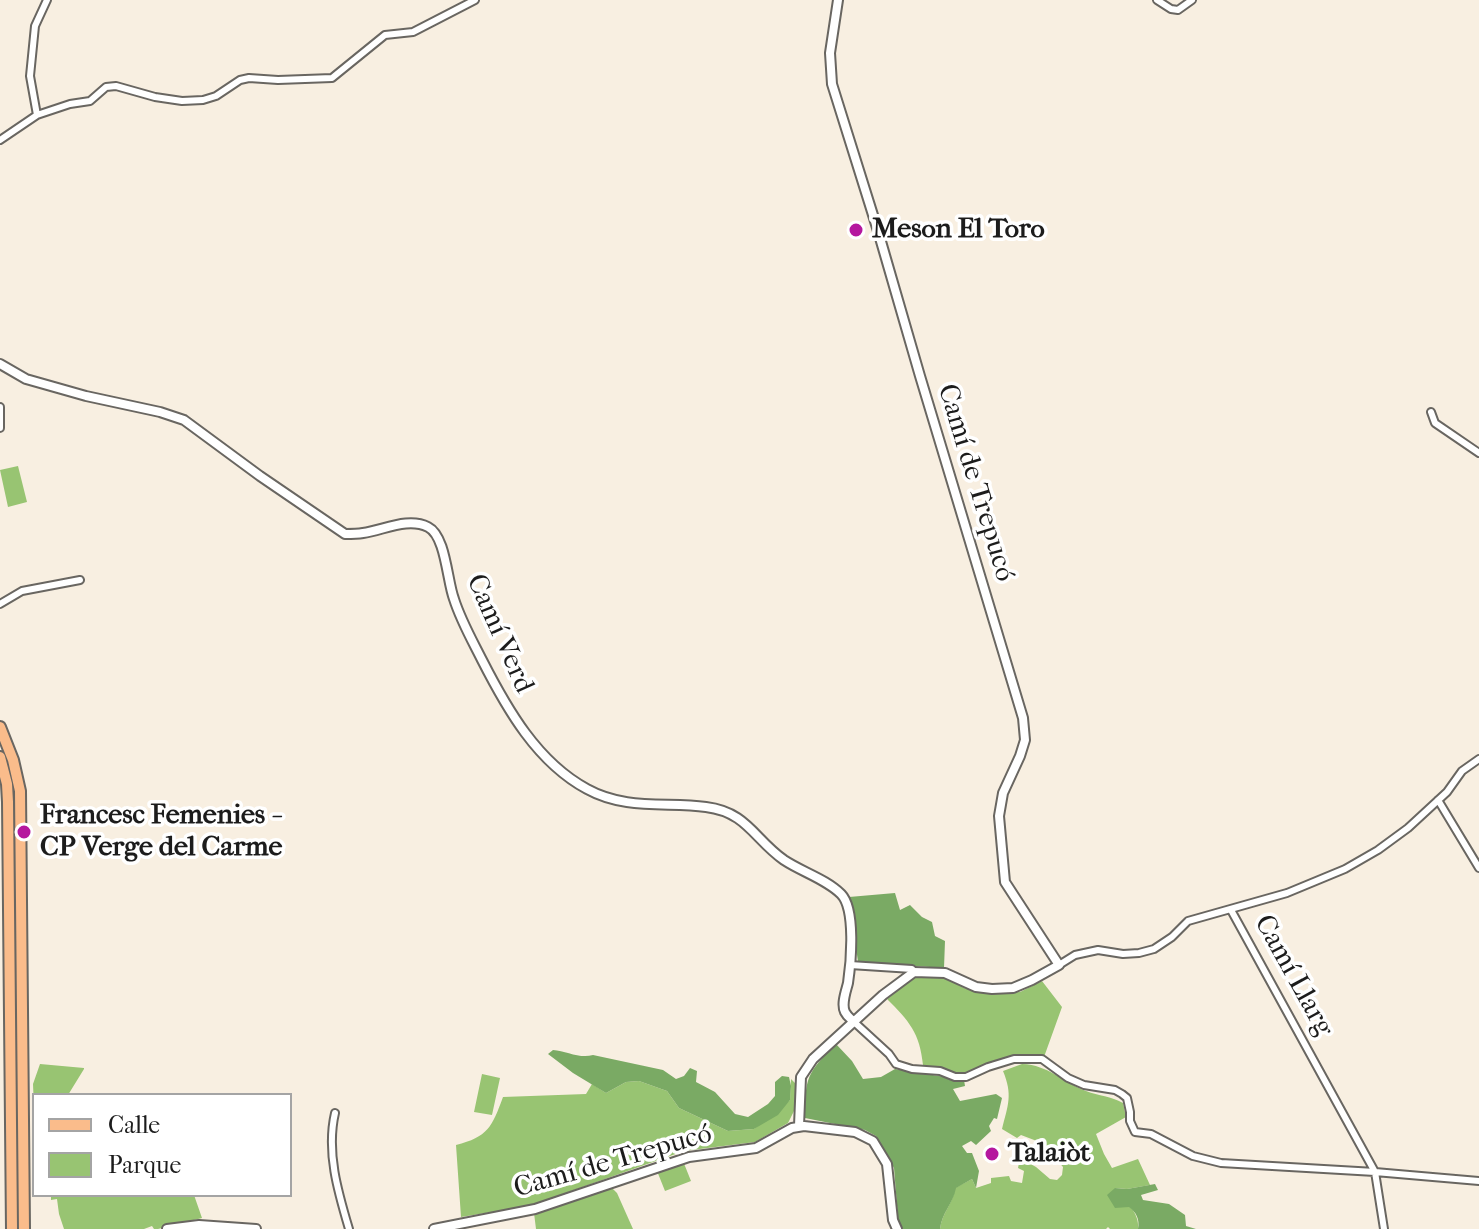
<!DOCTYPE html>
<html>
<head>
<meta charset="utf-8">
<style>
	body { margin:0 }
	#map { position:relative; width:1479px; height:1229px; overflow:hidden; background:#f8efe1; font-family:"IM FELL French Canon",serif }
	canvas { display:block }
	.legend { position:absolute; left:32px; top:1093px; width:260px; height:104px; box-sizing:border-box; background:#fff; border:2px solid #a4a4a4; margin:0; padding:10px 14px; list-style:none; font-size:24px; color:#1c1c1c }
	.legend li { display:flex; align-items:center; gap:16px; height:40px }
	.legend b { width:40px; border:2px solid #a4a4a4 }
</style>
</head>
<body>
<div id="map">
<canvas width="1479" height="1229"></canvas>
<ul class="legend">
<li><b style="height:10px;background:#fabc8b"></b>Calle</li>
<li><b style="height:22px;background:#98c472"></b>Parque</li>
</ul>
</div>
<script>
const ctx = document.querySelector('canvas').getContext('2d');
ctx.lineJoin = 'round';
function paint(path, color) {
  ctx.fillStyle = color;
  ctx.fill(path, 'evenodd');
}
function strokePath(path, color, width, dash) {
  ctx.strokeStyle = color;
  ctx.lineWidth = width;
  ctx.lineCap = dash ? 'butt' : 'round';
  ctx.setLineDash(dash || []);
  ctx.stroke(path);
}
function label(font, color, halo, rows, align = 'center') {
  ctx.font = font + ' "IM FELL French Canon",serif';
  ctx.lineWidth = 7;
  ctx.setLineDash([]);
  ctx.textBaseline = 'middle';
  ctx.strokeStyle = halo;
  ctx.fillStyle = color;
  for (const [text, x, y, turn = 0] of rows) {
    ctx.save();
    ctx.translate(x, y);
    ctx.rotate((+turn || 0) * Math.PI / 180);
    ctx.textAlign = isNaN(turn) ? turn : align;
    if (halo) ctx.strokeText(text, 0, 0);
    ctx.fillText(text, 0, 0);
    ctx.restore();
  }
}
paint(new Path2D(`
	M 18,466 L 27,502 L 8,507 L 0,470 Z
	M 916,976 L 946,977 L 964,988 L 987,993 L 1020,992 L 1042,981 L 1062,1007 L 1044,1057 L 1025,1055 L 1006,1057 L 961,1074 L 923,1065 C 920,1033 909,1021 887,999 Z
	M 40,1064 L 84,1068 L 84,1069 L 68,1095 L 34,1095 L 34,1109 L 33,1084 Z
	M 1022,1064 C 1049,1065 1062,1082 1086,1091 C 1099,1096 1111,1096 1123,1103 L 1126,1117 L 1096,1134 L 1104,1154 L 1112,1168 L 1138,1159 L 1150,1185 L 1127,1189 L 1115,1188 C 1125,1202 1140,1212 1138,1229 L 1110,1229 L 1108,1227 L 1106,1229 L 940,1229 C 942,1212 953,1204 955,1188 L 972,1179 L 976,1188 L 991,1183 L 991,1178 L 1009,1176 L 1011,1181 L 1022,1183 L 1024,1171 L 1018,1168 L 1020,1158 L 1036,1167 L 1050,1179 L 1057,1180 L 1062,1175 L 1063,1167 L 1042,1143 L 1021,1135 L 1017,1138 L 1002,1129 C 1008,1105 1013,1095 1003,1071 Z
	M 482,1074 L 500,1078 L 492,1115 L 474,1112 Z
	M 791,1079 L 797,1085 L 794,1111 L 788,1123 L 755,1142 L 684,1151 L 529,1206 L 461,1217 L 456,1145 C 488,1137 492,1127 503,1097 L 586,1094 L 592,1084 L 606,1093 L 626,1082 L 639,1081 L 667,1091 L 679,1108 L 728,1131 L 754,1129 L 790,1100 Z
	M 683,1161 L 691,1181 L 665,1191 L 657,1171 Z
	M 610,1186 L 617,1193 L 633,1229 L 536,1229 L 534,1213 Z
	M 51,1195 L 194,1195 L 202,1218 L 158,1229 L 154,1229 L 152,1226 L 144,1229 L 64,1229 L 59,1214 L 57,1199 L 51,1200 Z`), '#98c472');
paint(new Path2D(`
	M 895,893 L 900,910 L 910,905 L 922,917 L 932,922 L 935,936 L 945,941 L 944,968 L 858,962 L 849,897 Z
	M 836,1044 L 852,1061 L 863,1079 L 881,1077 L 895,1069 L 964,1080 L 965,1086 L 953,1089 L 960,1101 L 996,1094 L 1002,1098 L 997,1119 L 994,1118 L 989,1126 L 991,1131 L 976,1145 L 971,1141 L 962,1146 L 967,1153 L 972,1153 L 979,1171 L 976,1188 L 972,1179 L 956,1188 C 953,1204 942,1212 940,1229 L 902,1229 L 898,1218 L 894,1168 L 876,1136 L 865,1130 L 805,1118 C 805,1077 807,1073 836,1044 Z
	M 553,1050 C 566,1051 580,1059 593,1055 L 663,1070 L 676,1079 L 684,1076 L 690,1068 L 697,1071 L 696,1082 L 715,1092 L 735,1114 L 748,1117 L 768,1104 L 775,1096 L 775,1082 L 782,1076 L 789,1077 L 791,1086 L 790,1100 L 778,1115 L 754,1129 L 728,1131 L 679,1108 L 667,1091 L 639,1081 L 626,1082 L 606,1093 L 573,1073 L 548,1054 Z
	M 1155,1184 L 1158,1190 L 1141,1195 L 1143,1200 L 1169,1204 L 1185,1215 L 1186,1226 L 1196,1229 L 1138,1229 C 1140,1219 1136,1212 1129,1207 L 1115,1208 L 1107,1195 L 1115,1188 L 1127,1189 Z`), '#7aaa64');
const minor = new Path2D(`
	M 1157,0 L 1171,9 L 1178,10 L 1192,0
	M 37,115 L 30,76 L 35,26 L 47,0
	M 0,140 L 37,115 L 70,104 L 90,101 L 106,87 L 116,86 L 155,97 L 182,101 L 203,100 L 216,96 L 240,80 L 249,78 L 278,80 L 332,78 L 385,35 L 413,32 L 475,0
	M 0,407 L 0,428
	M 1431,412 L 1435,423 L 1479,453
	M 0,604 L 22,591 L 80,580
	M 1438,800 L 1479,868
	M 1231,910 L 1375,1172 L 1384,1229
	M 850,965 L 912,969 L 914,972
	M 1059,965 L 1075,955 L 1098,950 L 1123,954 L 1139,953 L 1154,949 L 1172,937 L 1188,921 L 1287,893 L 1345,869 L 1378,850 L 1408,828 L 1447,792 L 1462,771 L 1479,759
	M 853,1021 L 889,1054 L 896,1064 L 912,1069 L 940,1071 L 955,1077 L 966,1077 L 988,1067 L 1014,1059 L 1042,1059 L 1068,1078 L 1084,1085 L 1115,1090 L 1122,1094 L 1127,1098 L 1130,1112 L 1130,1121 L 1135,1132 L 1151,1134 L 1193,1156 L 1221,1163 L 1375,1172 L 1479,1181
	M 335,1113 C 326,1152 338,1192 349,1229`);
const tertiary = new Path2D(`
	M 0,364 L 26,379 L 86,396 L 160,412 L 184,420 L 260,476 L 345,534 C 351,534 357,534 363,533 C 384,530 408,517 428,527 C 446,536 447,581 454,599 C 461,621 472,640 482,660 C 507,709 537,762 587,789 C 625,810 665,802 706,807 C 747,812 754,839 784,860 C 802,872 826,879 841,894 C 856,909 851,963 848,983 C 846,991 841,1004 845,1012 C 847,1016 850,1018 853,1021
	M 799,1126 L 801,1077 L 813,1059 L 883,995 L 914,972 L 945,973 L 976,987 L 992,989 L 1013,988 L 1032,980 L 1059,965 L 1005,882 L 999,816 L 1003,793 L 1020,756 L 1025,740 L 1023,718 L 920,376 L 878,231 L 832,84 L 830,53 L 838,0
	M 167,1229 L 199,1225 L 256,1229
	M 434,1229 L 535,1209 L 689,1157 L 756,1148 L 792,1128 L 804,1126 L 855,1132 L 873,1141 L 887,1164 L 893,1220 L 897,1229`);
const primary = new Path2D(`
	M 0,727 L 13,760 L 20,791 L 24,1229
	M 0,757 L 7,784 L 8,802 L 12,1229`);
strokePath(minor, '#696661', 10);
strokePath(tertiary, '#696661', 12);
strokePath(primary, '#696661', 14);
strokePath(minor, '#fff', 6);
strokePath(tertiary, '#fff', 8);
strokePath(primary, '#fabc8b', 10);
for (const [x, y, r, color] of [
	[856,230,8,"#b5179e"],
	[24,832,8,"#b5179e"],
	[992,1154,8,"#b5179e"]
]) {
  const dot = new Path2D();
  dot.arc(x, y, r, 0, 2 * Math.PI);
  ctx.fillStyle = color;
  ctx.fill(dot);
  strokePath(dot, '#fff', 3);
}
label('bold 28px', '#1c1c1c', '#fff', [
	["Meson El Toro",872,230],
	["Francesc Femenies -",40,816],
	["CP Verge del Carme",40,848],
	["Talaiòt",1008,1154]
], 'left');
label('28px', '#1c1c1c', '#fff', [
	["Camí de Trepucó",975,483,73],
	["Camí Verd",499,634,66],
	["Camí Llarg",1293,976,61],
	["Camí de Trepucó",613,1162,-16]
]);
</script>
</body>
</html>
